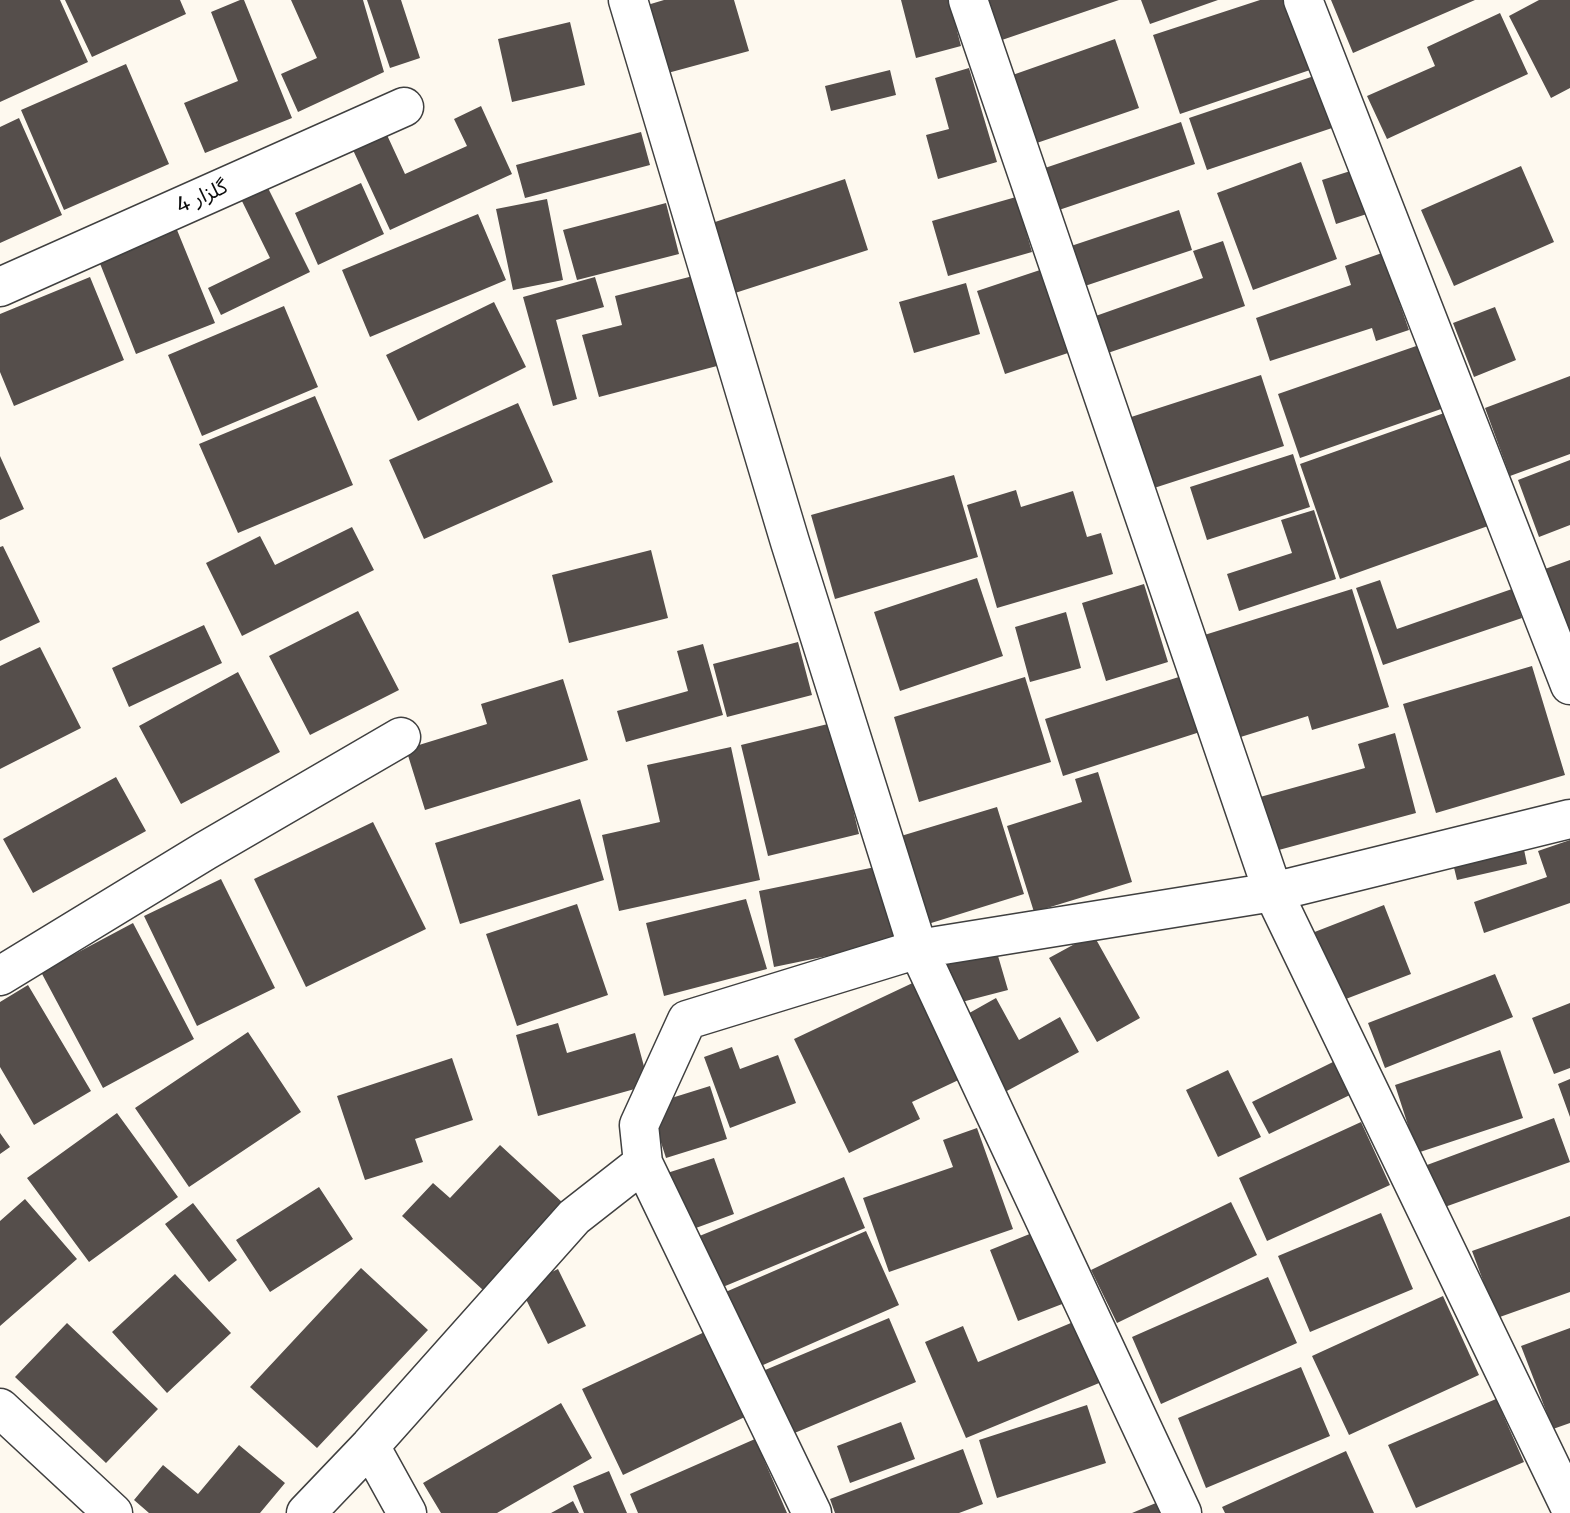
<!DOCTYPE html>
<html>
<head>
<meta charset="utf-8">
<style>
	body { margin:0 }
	canvas { display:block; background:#fef9ef }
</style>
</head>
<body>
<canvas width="1570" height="1513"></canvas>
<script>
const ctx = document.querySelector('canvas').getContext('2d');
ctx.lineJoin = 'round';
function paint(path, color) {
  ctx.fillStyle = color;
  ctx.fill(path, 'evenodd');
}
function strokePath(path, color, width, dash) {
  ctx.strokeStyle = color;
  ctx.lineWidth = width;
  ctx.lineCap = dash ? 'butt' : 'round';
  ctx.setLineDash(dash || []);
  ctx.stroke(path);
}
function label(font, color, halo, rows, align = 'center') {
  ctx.font = font + ' Merriweather,"Noto Sans Arabic",serif';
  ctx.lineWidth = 7;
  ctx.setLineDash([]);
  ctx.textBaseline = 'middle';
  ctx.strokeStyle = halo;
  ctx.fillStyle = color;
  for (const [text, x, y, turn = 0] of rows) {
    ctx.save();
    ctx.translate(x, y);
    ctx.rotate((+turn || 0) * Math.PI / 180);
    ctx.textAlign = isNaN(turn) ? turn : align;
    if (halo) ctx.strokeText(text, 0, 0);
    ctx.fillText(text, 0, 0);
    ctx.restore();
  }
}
paint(new Path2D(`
	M 0,0 L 60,0 L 88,62 L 0,102 Z
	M 65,0 L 180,0 L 186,14 L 92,57 Z
	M 240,0 L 244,0 L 292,118 L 205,153 L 184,103 L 238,81 L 211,12 Z
	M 291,0 L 363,0 L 384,72 L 298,112 L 281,74 L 317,58 Z
	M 367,0 L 401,0 L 420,58 L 390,68 Z
	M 664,0 L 734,0 L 749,51 L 664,74 L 644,6 Z
	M 901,0 L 949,0 L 961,46 L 916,58 Z
	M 985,0 L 1119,0 L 999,41 Z
	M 1141,0 L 1218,0 L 1150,24 Z
	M 1260,0 L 1290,0 L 1313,69 L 1180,114 L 1153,35 Z
	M 1331,0 L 1475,0 L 1353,53 Z
	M 1539,0 L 1570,0 L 1570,88 L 1551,98 L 1509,16 Z
	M 1500,13 L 1528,74 L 1387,139 L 1367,96 L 1435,66 L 1427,47 Z
	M 570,22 L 585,85 L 512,102 L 498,39 Z
	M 1115,39 L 1139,108 L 1028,146 L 1004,78 Z
	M 126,64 L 169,164 L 64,210 L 21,110 Z
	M 969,68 L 997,162 L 938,179 L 926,135 L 949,129 L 935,78 Z
	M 890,70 L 896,95 L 831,111 L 825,86 Z
	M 1323,73 L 1341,125 L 1207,170 L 1189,118 Z
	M 481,106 L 512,174 L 390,230 L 353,150 L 387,135 L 405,174 L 467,146 L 454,119 Z
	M 19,118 L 62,215 L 0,243 L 0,127 Z
	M 1181,122 L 1195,164 L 1056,211 L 1042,169 Z
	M 641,132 L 650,165 L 525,198 L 516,165 Z
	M 1301,162 L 1337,259 L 1253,290 L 1217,193 Z
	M 1521,166 L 1554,242 L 1454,286 L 1421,210 Z
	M 1363,167 L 1376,211 L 1336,224 L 1322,180 Z
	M 845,179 L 868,250 L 735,293 L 712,223 Z
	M 264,180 L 310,272 L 221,315 L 208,288 L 270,258 L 238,193 Z
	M 361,183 L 384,234 L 318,265 L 295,213 Z
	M 1016,197 L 1032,252 L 948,276 L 932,221 Z
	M 547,199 L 563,280 L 513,290 L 496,209 Z
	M 666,203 L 679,254 L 577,280 L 563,230 Z
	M 1179,210 L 1192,250 L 1079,288 L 1065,248 Z
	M 478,214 L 506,280 L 370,337 L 342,270 Z
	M 175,225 L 215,323 L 136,354 L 97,256 Z
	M 1223,241 L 1245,306 L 1102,355 L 1090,318 L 1203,278 L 1193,251 Z
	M 1382,253 L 1409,330 L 1376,341 L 1372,328 L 1270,361 L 1256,318 L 1351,285 L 1345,266 Z
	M 1043,269 L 1071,352 L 1005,374 L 977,291 Z
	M 693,276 L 717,366 L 599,397 L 582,335 L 622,325 L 615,296 Z
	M 90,277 L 124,360 L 14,406 L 0,372 L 0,314 Z
	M 595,277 L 604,307 L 556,320 L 577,399 L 553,406 L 523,297 Z
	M 966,283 L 980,334 L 914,353 L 899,302 Z
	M 494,302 L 526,367 L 418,421 L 386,355 Z
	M 284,306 L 318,387 L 202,436 L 168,355 Z
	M 1495,307 L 1516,360 L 1474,377 L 1453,323 Z
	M 1422,344 L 1444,408 L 1300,458 L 1278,394 Z
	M 1261,375 L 1284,446 L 1151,489 L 1128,418 Z
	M 1570,376 L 1570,454 L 1510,476 L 1485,408 Z
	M 315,396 L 353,485 L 238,533 L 199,444 Z
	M 518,403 L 553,482 L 424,539 L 389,460 Z
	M 1447,412 L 1488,526 L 1340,579 L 1300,464 Z
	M 1293,454 L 1310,507 L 1207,540 L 1190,487 Z
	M 0,456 L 24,509 L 0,520 Z
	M 1570,460 L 1570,525 L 1539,537 L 1518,480 Z
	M 954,475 L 978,557 L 835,599 L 811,515 Z
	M 1016,490 L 1021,507 L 1073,491 L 1087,537 L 1101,533 L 1113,574 L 997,608 L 967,505 Z
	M 1314,510 L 1336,579 L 1239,611 L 1227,574 L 1292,553 L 1281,520 Z
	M 352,527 L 374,570 L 242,636 L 206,563 L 260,536 L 275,565 Z
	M 3,546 L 40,622 L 0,641 L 0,547 Z
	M 651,550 L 668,618 L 569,643 L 552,575 Z
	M 1570,560 L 1570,636 L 1545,569 Z
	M 977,578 L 1003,656 L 900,691 L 874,612 Z
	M 1380,580 L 1397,629 L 1512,589 L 1522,618 L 1383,665 L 1356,588 Z
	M 1144,584 L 1168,662 L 1106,681 L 1082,603 Z
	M 1352,589 L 1389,707 L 1312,730 L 1308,716 L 1231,740 L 1198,637 Z
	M 358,611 L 399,690 L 310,735 L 269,656 Z
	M 1066,612 L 1081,668 L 1030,682 L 1015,627 Z
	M 204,625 L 222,663 L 129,707 L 112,668 Z
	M 798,642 L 812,695 L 727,717 L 713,664 Z
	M 703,644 L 723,715 L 626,742 L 617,711 L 688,691 L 677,651 Z
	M 40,647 L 81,728 L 0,769 L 0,666 Z
	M 1532,666 L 1565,775 L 1436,813 L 1403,704 Z
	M 238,672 L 280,752 L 181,804 L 139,726 Z
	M 1182,676 L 1200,732 L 1063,776 L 1045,719 Z
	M 1025,677 L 1051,762 L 919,802 L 894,717 Z
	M 563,679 L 588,760 L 425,810 L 406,749 L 487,724 L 481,704 Z
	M 832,723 L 859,834 L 768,856 L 741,745 Z
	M 1395,733 L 1416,813 L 1275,851 L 1260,797 L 1365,768 L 1358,744 Z
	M 731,747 L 760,880 L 619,911 L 602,835 L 660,822 L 647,765 Z
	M 1098,772 L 1132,882 L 1034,912 L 1007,826 L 1082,802 L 1075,779 Z
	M 116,777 L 146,831 L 33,893 L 3,839 Z
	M 580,799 L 604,880 L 460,924 L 435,843 Z
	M 997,807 L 1024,894 L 928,924 L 901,836 Z
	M 373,822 L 426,929 L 306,987 L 254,879 Z
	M 1521,835 L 1527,864 L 1457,880 L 1450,851 Z
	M 1570,840 L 1570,903 L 1484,933 L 1474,902 L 1547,877 L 1538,851 Z
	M 885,865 L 900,941 L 774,967 L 759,891 Z
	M 221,879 L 275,988 L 197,1026 L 144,916 Z
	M 746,899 L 767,969 L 664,996 L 646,923 Z
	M 577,904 L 608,995 L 517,1026 L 486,934 Z
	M 1384,905 L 1411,974 L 1338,1002 L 1312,933 Z
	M 133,923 L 194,1039 L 103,1088 L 41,972 Z
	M 1093,934 L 1140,1018 L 1097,1042 L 1049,958 Z
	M 996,949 L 1008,990 L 954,1004 L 943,962 Z
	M 1495,974 L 1513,1017 L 1385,1068 L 1368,1023 Z
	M 921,979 L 967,1076 L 912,1102 L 920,1119 L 849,1153 L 794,1039 Z
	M 28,985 L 91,1091 L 34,1125 L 0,1067 L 0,1002 Z
	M 996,998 L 1019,1040 L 1060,1017 L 1079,1052 L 1005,1092 L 964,1016 Z
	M 1570,1003 L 1570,1068 L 1554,1074 L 1532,1018 Z
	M 558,1023 L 567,1053 L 635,1033 L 649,1085 L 538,1116 L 516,1035 Z
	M 248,1032 L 301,1112 L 189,1187 L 135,1108 Z
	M 732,1047 L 740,1069 L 778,1055 L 796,1103 L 730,1128 L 704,1057 Z
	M 1500,1050 L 1523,1118 L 1417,1153 L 1395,1085 Z
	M 452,1058 L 473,1120 L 415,1139 L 423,1162 L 365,1180 L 337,1096 Z
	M 1335,1061 L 1352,1094 L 1269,1134 L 1252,1102 Z
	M 1228,1070 L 1261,1137 L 1218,1157 L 1186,1090 Z
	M 1570,1079 L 1570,1117 L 1558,1084 Z
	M 710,1086 L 727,1139 L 666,1158 L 649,1105 Z
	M 117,1113 L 178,1197 L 89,1262 L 27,1178 Z
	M 1554,1118 L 1570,1162 L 1442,1208 L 1427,1165 Z
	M 1361,1122 L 1390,1185 L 1267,1241 L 1239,1178 Z
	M 977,1128 L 1013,1229 L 889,1272 L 863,1198 L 953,1167 L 943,1140 Z
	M 0,1133 L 10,1147 L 0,1154 Z
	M 500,1145 L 563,1203 L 483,1290 L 402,1216 L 433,1183 L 450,1198 Z
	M 714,1158 L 734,1214 L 685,1232 L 664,1174 Z
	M 844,1177 L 865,1228 L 718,1289 L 697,1237 Z
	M 319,1187 L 353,1239 L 270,1292 L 236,1240 Z
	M 25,1199 L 77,1259 L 0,1326 L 0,1221 Z
	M 1231,1202 L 1257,1255 L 1117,1323 L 1091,1270 Z
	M 193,1203 L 237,1260 L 209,1282 L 165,1224 Z
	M 1381,1213 L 1413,1289 L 1310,1332 L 1278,1256 Z
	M 1570,1216 L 1570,1292 L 1497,1318 L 1472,1251 Z
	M 1042,1229 L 1070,1301 L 1018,1321 L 990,1250 Z
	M 866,1231 L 899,1305 L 754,1369 L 721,1294 Z
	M 361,1268 L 428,1330 L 317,1448 L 250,1387 Z
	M 558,1269 L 586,1326 L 548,1344 L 520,1287 Z
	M 175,1274 L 231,1333 L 167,1393 L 112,1332 Z
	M 1268,1277 L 1297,1343 L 1161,1404 L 1132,1337 Z
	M 1443,1296 L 1479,1375 L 1349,1435 L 1312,1356 Z
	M 889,1318 L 916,1382 L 785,1437 L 758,1373 Z
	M 1078,1320 L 1104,1381 L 966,1438 L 925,1342 L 963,1326 L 978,1362 Z
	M 67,1323 L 158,1409 L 106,1463 L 15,1377 Z
	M 1570,1328 L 1570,1423 L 1553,1429 L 1521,1346 Z
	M 711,1329 L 751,1414 L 623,1475 L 582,1389 Z
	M 1301,1367 L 1330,1436 L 1206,1488 L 1178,1418 Z
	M 1496,1399 L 1524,1462 L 1416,1508 L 1388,1445 Z
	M 561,1403 L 592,1458 L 497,1513 L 441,1513 L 423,1483 Z
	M 1087,1405 L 1106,1463 L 997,1498 L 979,1440 Z
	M 901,1422 L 915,1459 L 850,1483 L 837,1446 Z
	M 755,1439 L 787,1513 L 638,1513 L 630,1494 Z
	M 239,1445 L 285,1483 L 260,1513 L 149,1513 L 134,1500 L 163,1465 L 198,1494 Z
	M 963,1449 L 983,1504 L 959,1513 L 835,1513 L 830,1499 Z
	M 1346,1451 L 1374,1513 L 1225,1513 L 1222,1507 Z
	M 609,1471 L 627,1513 L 584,1513 L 573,1486 Z
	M 1163,1500 L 1168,1513 L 1132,1513 Z
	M 573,1501 L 579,1513 L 551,1513 Z`), '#554e4b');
const minor = new Path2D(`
	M 628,0 L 790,542 L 918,949 L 1182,1513
	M 968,0 L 1273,892 L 1570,1507
	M 1303,0 L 1570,685
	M 0,287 L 404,107
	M 0,976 L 205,851 L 401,737
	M 643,1163 L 812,1513
	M 0,1408 L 113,1513
	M 370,1446 L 407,1513
	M 306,1513 L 370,1446 L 574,1217 L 643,1163 L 639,1125 L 687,1020 L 918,949 L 1273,892 L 1570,819`);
strokePath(minor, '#404040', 41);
strokePath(minor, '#fff', 38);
label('21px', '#0d0d0d', '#fff', [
	["گلزار 4",202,197,-24]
]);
</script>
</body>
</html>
